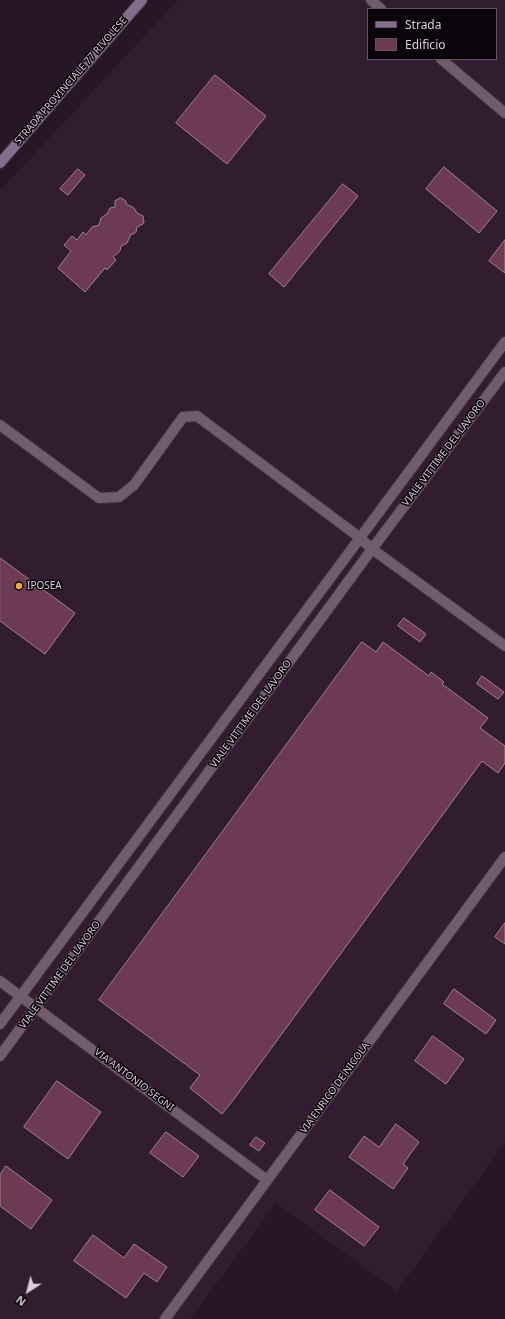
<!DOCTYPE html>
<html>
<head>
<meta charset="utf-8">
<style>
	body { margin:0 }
	#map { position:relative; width:505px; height:1319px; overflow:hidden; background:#271625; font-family:"Noto Sans",sans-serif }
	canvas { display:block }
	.legend { position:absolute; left:367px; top:8px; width:130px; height:52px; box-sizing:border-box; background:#0b050b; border:1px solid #5d555d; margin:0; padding:5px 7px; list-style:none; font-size:12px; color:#d9cdd7 }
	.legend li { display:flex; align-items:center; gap:8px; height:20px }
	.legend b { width:20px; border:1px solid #5d555d }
	.north { position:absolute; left:8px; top:1271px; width:40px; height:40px; -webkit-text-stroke:3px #0b050b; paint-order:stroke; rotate:216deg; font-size:11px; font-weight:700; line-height:16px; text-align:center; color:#d9cdd7 }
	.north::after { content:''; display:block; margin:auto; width:14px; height:18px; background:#d9cdd7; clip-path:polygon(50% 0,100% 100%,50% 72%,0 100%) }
</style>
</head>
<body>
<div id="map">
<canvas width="505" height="1319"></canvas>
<ul class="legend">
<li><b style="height:5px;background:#866c8d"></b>Strada</li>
<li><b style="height:11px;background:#6d3a53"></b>Edificio</li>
</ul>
<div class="north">N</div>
</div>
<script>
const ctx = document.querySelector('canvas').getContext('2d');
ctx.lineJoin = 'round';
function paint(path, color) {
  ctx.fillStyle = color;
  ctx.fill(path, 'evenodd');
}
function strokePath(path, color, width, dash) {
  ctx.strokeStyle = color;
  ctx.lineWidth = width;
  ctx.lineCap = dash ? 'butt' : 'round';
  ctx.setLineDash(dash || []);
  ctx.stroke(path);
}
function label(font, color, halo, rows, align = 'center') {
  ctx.font = font + ' "Noto Sans",sans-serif';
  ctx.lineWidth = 3;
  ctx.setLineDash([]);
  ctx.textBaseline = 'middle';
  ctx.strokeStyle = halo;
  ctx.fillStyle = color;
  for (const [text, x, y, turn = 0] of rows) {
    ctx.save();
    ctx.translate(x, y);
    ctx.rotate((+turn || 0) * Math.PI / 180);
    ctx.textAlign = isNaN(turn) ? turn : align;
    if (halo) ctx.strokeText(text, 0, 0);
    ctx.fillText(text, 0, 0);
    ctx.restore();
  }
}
paint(new Path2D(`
	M 178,0 L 505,0 L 505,1143 L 397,1291 L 276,1203 L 190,1319 L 0,1319 L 0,191 ZM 368,9 L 496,9 L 496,59 L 368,59 Z`), '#321d30');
const building = new Path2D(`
	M 215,75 L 266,116 L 227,164 L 176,123 Z
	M 444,167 L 497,211 L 479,233 L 426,189 Z
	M 78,169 L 85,175 L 68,195 L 60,189 Z
	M 343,184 L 358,196 L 284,287 L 269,274 Z
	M 121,198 L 126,201 L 126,204 L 134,208 L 137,213 L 143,216 L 144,222 L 143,224 L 137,227 L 136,232 L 133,234 L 131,234 L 127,243 L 121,246 L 120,251 L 113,257 L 116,260 L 107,270 L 105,268 L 85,292 L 58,268 L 71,251 L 64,245 L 72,236 L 77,240 L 83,232 L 86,235 L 92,227 L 99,225 L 101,218 L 107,214 L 110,208 L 115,207 L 115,201 Z
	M 505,240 L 505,273 L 489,261 Z
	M 0,558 L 75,613 L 45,654 L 0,621 Z
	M 404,618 L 426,634 L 420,642 L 398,626 Z
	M 362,642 L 376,652 L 383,642 L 429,676 L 431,672 L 444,682 L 442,684 L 488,718 L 480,728 L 505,746 L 505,763 L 498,773 L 482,761 L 234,1099 L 222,1114 L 190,1088 L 200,1075 L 99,1000 Z
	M 482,676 L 504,692 L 498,699 L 477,684 Z
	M 505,923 L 505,944 L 495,937 Z
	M 454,989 L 496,1020 L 486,1034 L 444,1004 Z
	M 433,1036 L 464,1059 L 446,1084 L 415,1061 Z
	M 57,1081 L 101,1112 L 68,1159 L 24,1127 Z
	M 396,1124 L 419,1142 L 403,1164 L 408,1168 L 393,1189 L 349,1157 L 364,1136 L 379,1147 Z
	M 166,1132 L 199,1156 L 183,1177 L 150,1153 Z
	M 256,1137 L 265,1143 L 259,1151 L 250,1145 Z
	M 6,1166 L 52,1200 L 31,1229 L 0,1206 L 0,1175 Z
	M 330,1190 L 379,1227 L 364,1246 L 315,1210 Z
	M 93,1235 L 124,1258 L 134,1244 L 167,1267 L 157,1282 L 144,1273 L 126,1298 L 74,1261 Z`);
paint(building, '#6d3a53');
strokePath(building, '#9e828e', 1);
const minor = new Path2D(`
	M 0,425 L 99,498 L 119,497 L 134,485 L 183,417 L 197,416 L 359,537 L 372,549 L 505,646
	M 0,981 L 267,1180
	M 165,1319 L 505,857`);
const tertiary = new Path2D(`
	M 371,0 L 381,9
	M 441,59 L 505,113
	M 0,1024 L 505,342
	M 0,1056 L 372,549 L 505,372`);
const secondary = new Path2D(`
	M 0,163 L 142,0`);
strokePath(minor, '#3f333e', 12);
strokePath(tertiary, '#3f333e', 12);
strokePath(secondary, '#3f333e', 12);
strokePath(minor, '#715c6e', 10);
strokePath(tertiary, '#715c6e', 10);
strokePath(secondary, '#866c8d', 10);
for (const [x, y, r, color] of [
	[19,586,4,"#f0a63f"]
]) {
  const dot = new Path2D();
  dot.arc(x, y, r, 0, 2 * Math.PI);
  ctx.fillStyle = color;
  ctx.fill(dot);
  strokePath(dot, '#0b050b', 1.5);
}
label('10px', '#d9cdd7', '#0b050b', [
	["STRADA PROVINCIALE 77 RIVOLESE",71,81,-49],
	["VIALE VITTIME DEL LAVORO",444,453,-53],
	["VIALE VITTIME DEL LAVORO",251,714,-54],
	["VIALE VITTIME DEL LAVORO",60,975,-54],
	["VIA ANTONIO SEGNI",134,1080,37],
	["VIA ENRICO DE NICOLA",335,1088,-54]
]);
label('10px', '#d9cdd7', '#0b050b', [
	["IPOSEA",27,586]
], 'left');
</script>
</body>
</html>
